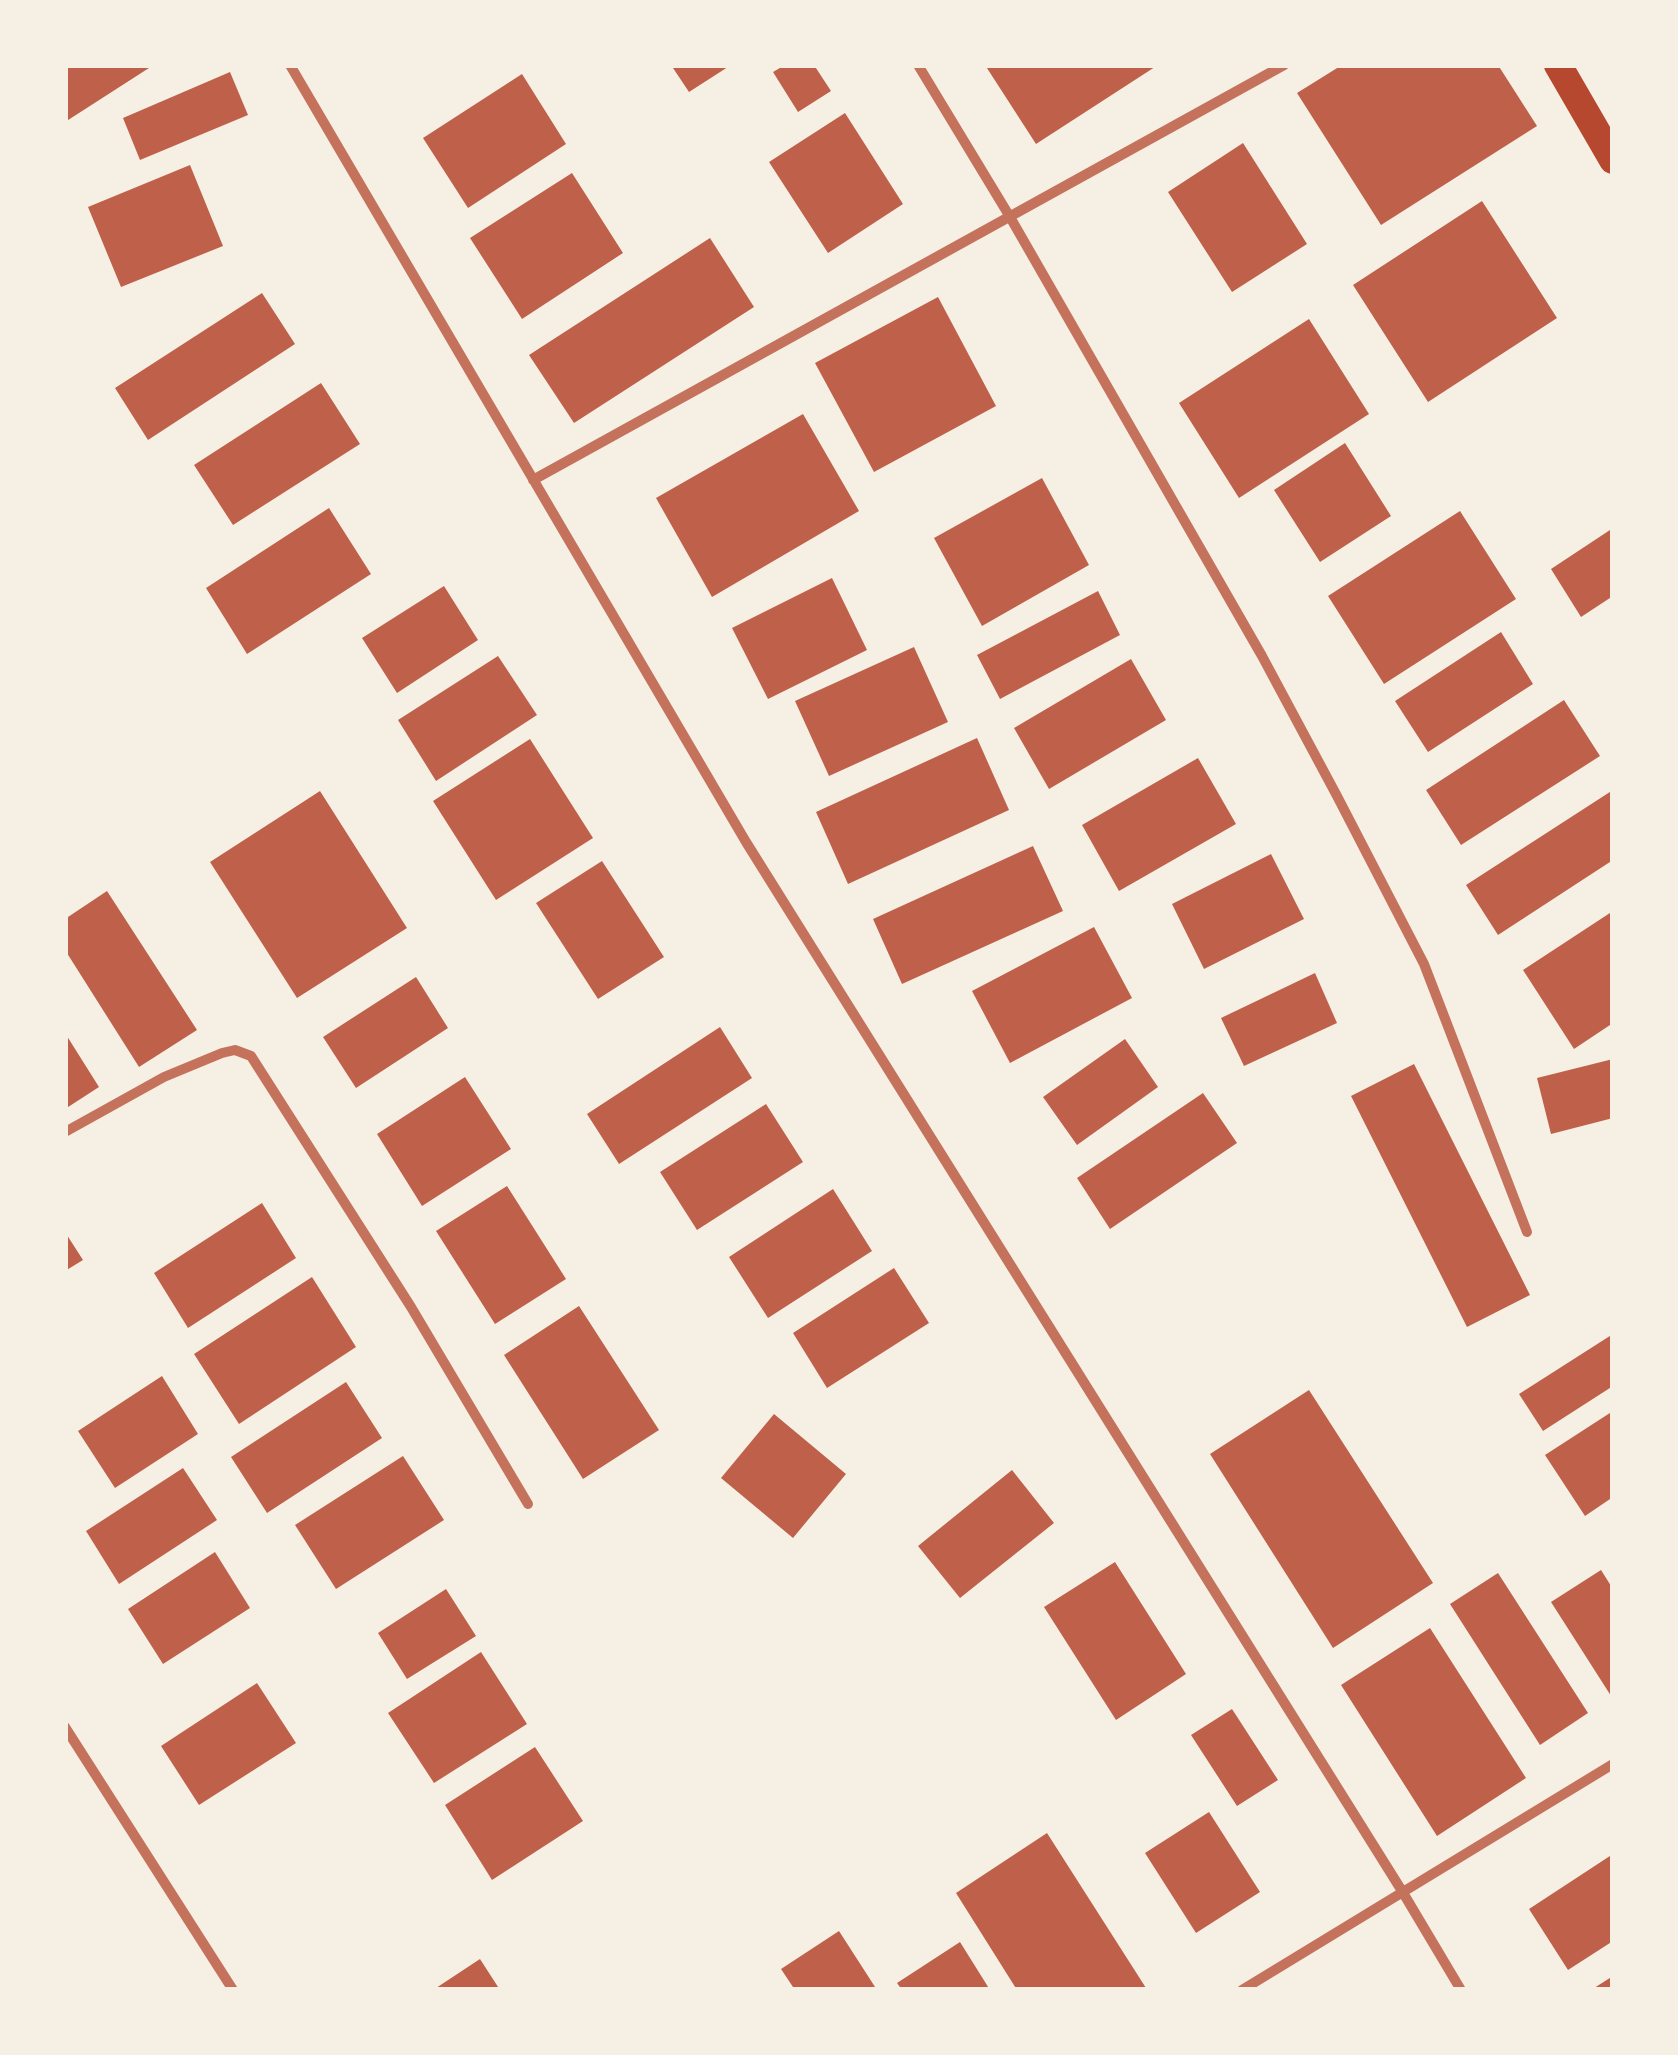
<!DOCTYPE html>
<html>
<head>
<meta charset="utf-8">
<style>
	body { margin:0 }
	#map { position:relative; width:1678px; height:2055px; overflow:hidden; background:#f6efe4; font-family:Commissioner,sans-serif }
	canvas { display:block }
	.frame { position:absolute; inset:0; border:68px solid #f6efe4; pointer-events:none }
</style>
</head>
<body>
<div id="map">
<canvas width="1678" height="2055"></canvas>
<div class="frame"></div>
</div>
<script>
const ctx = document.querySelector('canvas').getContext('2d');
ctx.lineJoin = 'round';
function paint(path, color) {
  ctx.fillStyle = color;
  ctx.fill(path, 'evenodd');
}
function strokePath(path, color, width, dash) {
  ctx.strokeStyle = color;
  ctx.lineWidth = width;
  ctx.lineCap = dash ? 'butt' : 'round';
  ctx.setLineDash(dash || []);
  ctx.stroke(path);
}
paint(new Path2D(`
	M 65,65 L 147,65 L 149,68 L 65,122 Z
	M 671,65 L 731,65 L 689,92 Z
	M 785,65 L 814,65 L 831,91 L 798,112 L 773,72 Z
	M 985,65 L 1158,65 L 1036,144 Z
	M 1342,65 L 1498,65 L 1537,126 L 1381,225 L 1297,93 Z
	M 230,72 L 248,115 L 140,160 L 123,118 Z
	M 522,74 L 566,144 L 468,208 L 423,138 Z
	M 845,113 L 903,204 L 828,253 L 769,162 Z
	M 1243,143 L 1307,244 L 1232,292 L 1168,192 Z
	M 190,165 L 223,246 L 121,287 L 88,207 Z
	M 572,173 L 623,253 L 522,319 L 470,238 Z
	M 1482,201 L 1557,318 L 1428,402 L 1353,285 Z
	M 710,238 L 754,307 L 574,423 L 529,355 Z
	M 262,293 L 295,344 L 148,440 L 115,388 Z
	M 938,297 L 996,406 L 874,472 L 815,363 Z
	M 1309,319 L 1369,414 L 1239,498 L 1179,403 Z
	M 321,383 L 360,444 L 233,525 L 194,465 Z
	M 803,414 L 859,511 L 712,597 L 656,498 Z
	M 1345,443 L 1391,516 L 1320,562 L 1274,490 Z
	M 1042,478 L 1089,565 L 982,626 L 934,538 Z
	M 329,508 L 371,574 L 247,654 L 206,588 Z
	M 1460,511 L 1516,599 L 1384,684 L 1328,596 Z
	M 1613,528 L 1613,596 L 1581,617 L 1551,569 Z
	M 832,578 L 867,650 L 768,699 L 732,628 Z
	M 444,586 L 478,640 L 397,693 L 362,638 Z
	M 1098,591 L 1120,635 L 1000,699 L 977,655 Z
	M 1501,632 L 1533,684 L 1428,752 L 1395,701 Z
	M 914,647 L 948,722 L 829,776 L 795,701 Z
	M 498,656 L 537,715 L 436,781 L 398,720 Z
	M 1131,659 L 1166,720 L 1049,789 L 1014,728 Z
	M 1564,700 L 1600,756 L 1461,845 L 1426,790 Z
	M 977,738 L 1009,810 L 848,884 L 816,812 Z
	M 530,739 L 593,838 L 496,900 L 433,801 Z
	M 1198,758 L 1236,824 L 1119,891 L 1082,825 Z
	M 1613,790 L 1613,860 L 1498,935 L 1466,885 Z
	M 320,791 L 407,928 L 297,998 L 210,862 Z
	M 1033,846 L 1063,911 L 902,984 L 873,919 Z
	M 1271,854 L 1304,919 L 1204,969 L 1172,904 Z
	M 602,861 L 664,957 L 598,999 L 536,903 Z
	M 107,891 L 197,1030 L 139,1067 L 65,950 L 65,919 Z
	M 1613,911 L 1613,1023 L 1574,1049 L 1523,970 Z
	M 1094,927 L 1132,998 L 1010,1063 L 972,991 Z
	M 1315,973 L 1337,1023 L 1244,1066 L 1221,1018 Z
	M 416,977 L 448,1028 L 356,1088 L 323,1037 Z
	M 720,1027 L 752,1078 L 619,1164 L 587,1114 Z
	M 65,1033 L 99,1087 L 65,1109 Z
	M 1125,1039 L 1158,1087 L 1077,1145 L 1043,1097 Z
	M 1613,1059 L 1613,1118 L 1551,1134 L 1537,1078 Z
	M 1414,1064 L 1530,1295 L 1467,1327 L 1351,1096 Z
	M 465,1077 L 511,1149 L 422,1206 L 377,1134 Z
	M 1203,1093 L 1237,1143 L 1110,1229 L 1077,1178 Z
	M 766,1104 L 803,1162 L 697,1230 L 660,1172 Z
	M 507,1186 L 566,1279 L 495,1324 L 436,1231 Z
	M 833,1189 L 872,1251 L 768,1318 L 729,1257 Z
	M 262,1203 L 296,1258 L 188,1328 L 154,1273 Z
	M 65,1232 L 83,1260 L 65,1271 Z
	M 894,1268 L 929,1323 L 827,1388 L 793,1333 Z
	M 312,1277 L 356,1347 L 239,1424 L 194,1354 Z
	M 579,1306 L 659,1430 L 583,1479 L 504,1355 Z
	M 1613,1334 L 1613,1386 L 1543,1431 L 1519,1394 Z
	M 162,1376 L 198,1434 L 115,1488 L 78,1431 Z
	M 346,1382 L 382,1438 L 267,1513 L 231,1457 Z
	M 1309,1390 L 1433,1583 L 1333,1648 L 1210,1454 Z
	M 1613,1411 L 1613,1497 L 1585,1516 L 1545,1455 Z
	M 774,1414 L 846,1474 L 793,1538 L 721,1478 Z
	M 403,1456 L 444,1520 L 336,1589 L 295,1525 Z
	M 183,1468 L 217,1520 L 119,1584 L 86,1531 Z
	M 1012,1470 L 1054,1523 L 960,1598 L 918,1546 Z
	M 215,1552 L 250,1608 L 163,1664 L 128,1609 Z
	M 1115,1562 L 1186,1674 L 1116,1720 L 1044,1607 Z
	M 1601,1570 L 1613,1589 L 1613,1699 L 1551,1602 Z
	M 1498,1573 L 1588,1713 L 1540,1745 L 1450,1604 Z
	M 446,1589 L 476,1636 L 407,1679 L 378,1633 Z
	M 1430,1628 L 1526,1778 L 1437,1836 L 1341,1685 Z
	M 481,1652 L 527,1724 L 434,1783 L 388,1713 Z
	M 257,1683 L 296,1743 L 199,1805 L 161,1746 Z
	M 1232,1709 L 1278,1780 L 1237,1806 L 1191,1735 Z
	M 535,1747 L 583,1821 L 492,1880 L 445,1805 Z
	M 1209,1812 L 1260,1892 L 1196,1933 L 1145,1853 Z
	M 1047,1833 L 1146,1988 L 1142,1990 L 1017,1990 L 956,1893 Z
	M 1613,1854 L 1613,1941 L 1568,1970 L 1529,1909 Z
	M 839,1931 L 877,1990 L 795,1990 L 781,1969 Z
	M 960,1942 L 990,1990 L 902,1990 L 897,1983 Z
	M 480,1959 L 500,1990 L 433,1990 Z
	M 1613,1976 L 1613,1990 L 1591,1990 Z`), '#bf614a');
strokePath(new Path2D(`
	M 290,65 L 746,842 L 1402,1891 L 1461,1990
	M 918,65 L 1010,217 L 1262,656 L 1337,796 L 1424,964 L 1527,1232
	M 533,480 L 1284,65
	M 65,1132 L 164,1077 L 222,1053 L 235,1050 L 251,1056 L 411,1307 L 528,1504
	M 65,1727 L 233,1990
	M 1242,1990 L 1613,1764`), '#c5725c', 10);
strokePath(new Path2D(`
	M 1558,65 L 1613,160`), '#b5482f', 28);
</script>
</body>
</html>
